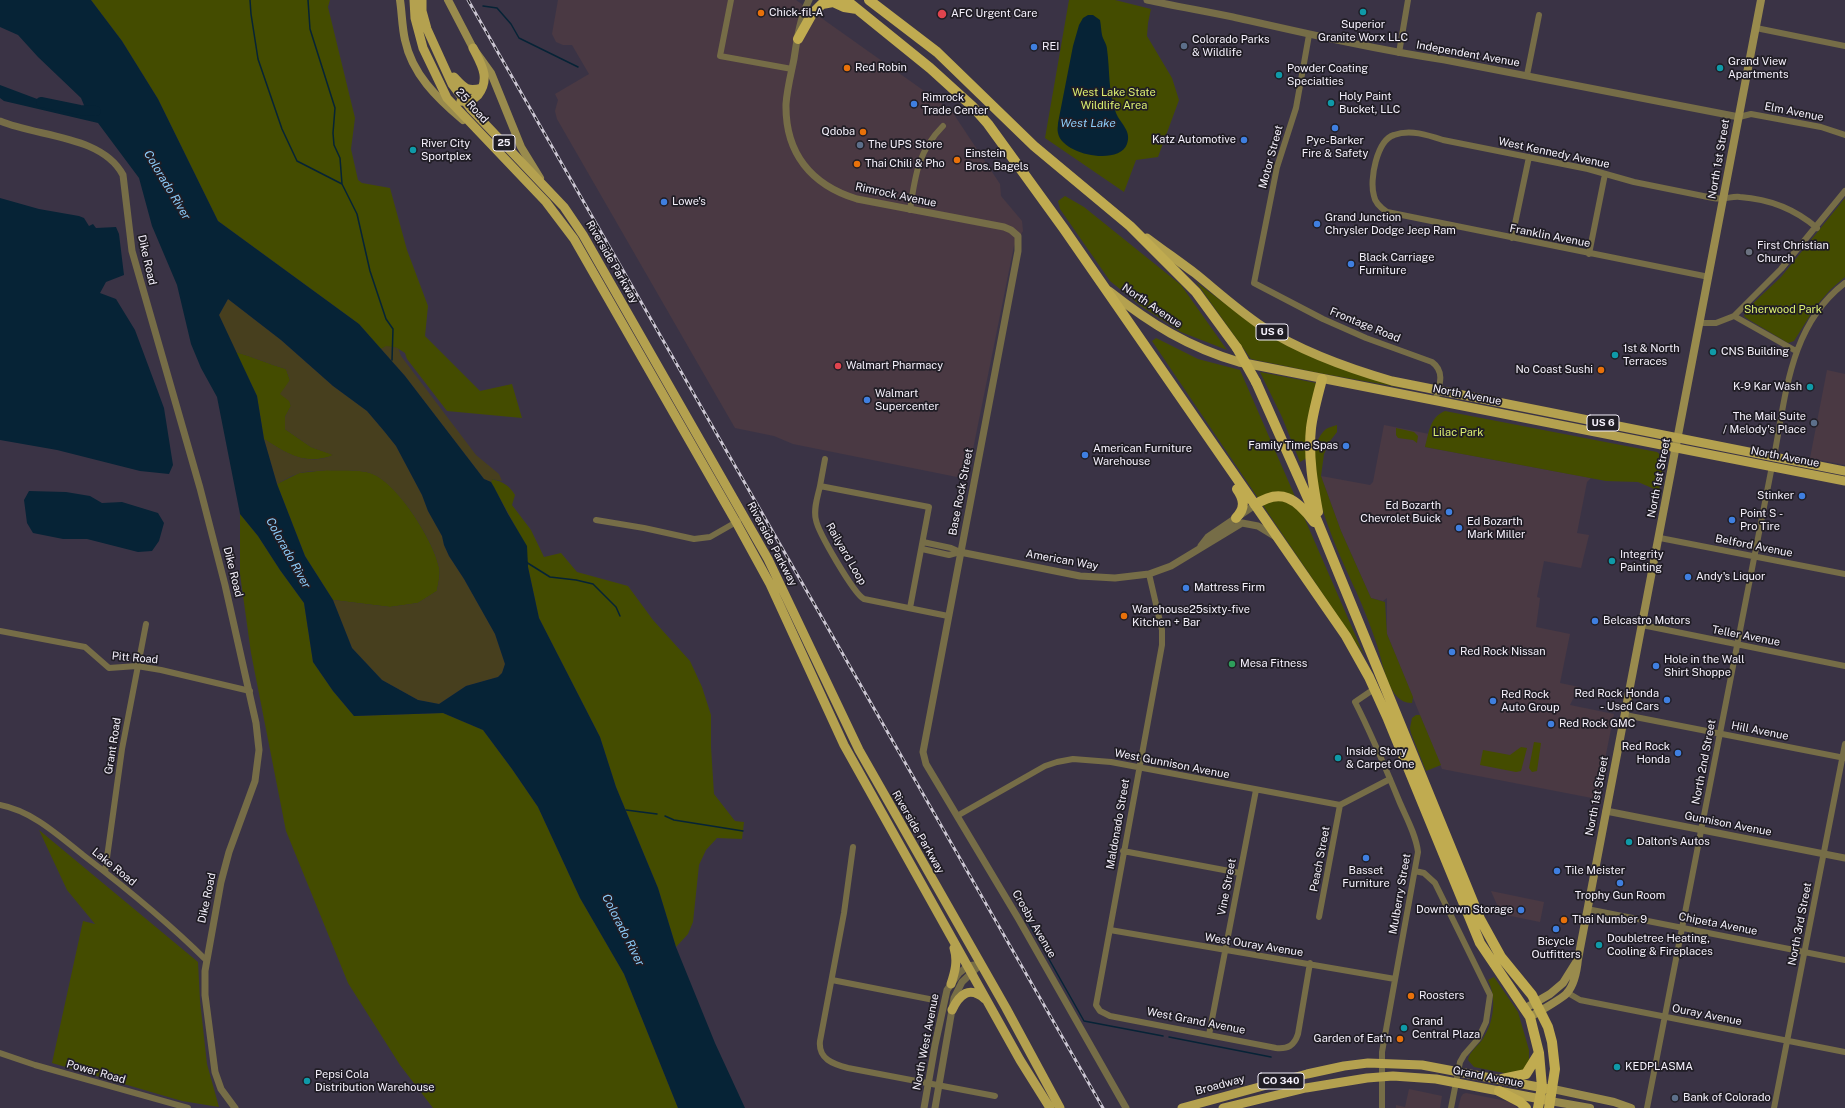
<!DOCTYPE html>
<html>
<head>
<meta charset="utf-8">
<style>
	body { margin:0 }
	canvas { display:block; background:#3a3345 }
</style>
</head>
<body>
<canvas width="1845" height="1108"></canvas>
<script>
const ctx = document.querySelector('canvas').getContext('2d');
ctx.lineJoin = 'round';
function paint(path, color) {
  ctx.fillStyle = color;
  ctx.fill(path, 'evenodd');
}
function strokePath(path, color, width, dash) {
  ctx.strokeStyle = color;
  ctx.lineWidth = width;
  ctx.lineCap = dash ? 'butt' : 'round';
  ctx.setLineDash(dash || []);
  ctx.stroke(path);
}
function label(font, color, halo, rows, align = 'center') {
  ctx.font = font + ' "Public Sans",sans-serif';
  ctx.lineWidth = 3.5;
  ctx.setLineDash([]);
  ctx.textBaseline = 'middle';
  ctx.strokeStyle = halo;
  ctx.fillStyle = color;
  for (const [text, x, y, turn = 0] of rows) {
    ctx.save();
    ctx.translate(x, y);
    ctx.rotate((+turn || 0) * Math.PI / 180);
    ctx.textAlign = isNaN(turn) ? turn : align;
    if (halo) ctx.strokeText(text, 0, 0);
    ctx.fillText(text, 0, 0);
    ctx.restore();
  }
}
paint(new Path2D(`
	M 558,0 L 796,0 L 951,110 L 1000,184 L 1001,196 L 1022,221 L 1023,231 L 1014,246 L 967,479 L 793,444 L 774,436 L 735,428 L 557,119 L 555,111 L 558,100 L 555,94 L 589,74 L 572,45 L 563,45 L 556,42 L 552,34 Z
	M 1827,370 L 1845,374 L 1845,465 L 1810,458 Z
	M 1384,425 L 1429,434 L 1425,447 L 1591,478 L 1587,482 L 1577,533 L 1589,535 L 1581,568 L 1544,561 L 1537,597 L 1540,598 L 1536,627 L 1570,634 L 1560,683 L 1579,687 L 1570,705 L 1614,714 L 1597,799 L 1442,769 L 1387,634 L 1387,598 L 1383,601 L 1371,598 L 1341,531 L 1321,476 L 1370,485 L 1373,482 Z
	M 1491,891 L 1544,902 L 1540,922 L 1501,914 Z
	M 1409,1089 L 1442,1096 L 1440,1108 L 1396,1108 L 1396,1105 L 1405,1107 Z
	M 1466,1093 L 1501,1100 L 1510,1102 L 1518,1108 L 1458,1108 L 1461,1097 L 1463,1094 Z`), '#4a3943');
paint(new Path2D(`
	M 91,0 L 330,0 L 328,7 L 355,118 L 351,149 L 358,180 L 362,183 L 390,188 L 407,250 L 428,306 L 425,336 L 480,391 L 512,384 L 522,418 L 447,411 L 407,359 L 405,353 C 398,348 390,344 381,349 L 359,324 L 218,221 L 158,99 L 122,41 Z
	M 1069,0 L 1115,0 L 1151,9 L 1148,23 L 1147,36 L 1172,78 L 1179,100 L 1158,157 L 1136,160 L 1124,192 L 1045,138 Z
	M 1065,196 L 1084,207 L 1181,285 L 1227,350 L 1181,332 L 1141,306 L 1110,281 L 1060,209 L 1058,201 Z
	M 1845,198 L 1845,277 L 1831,289 L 1816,306 L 1794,341 L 1788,343 L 1746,318 L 1744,316 L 1746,310 L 1781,277 Z
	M 1196,282 L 1239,314 L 1285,344 L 1409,389 L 1319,373 L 1251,359 Z
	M 1156,338 L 1198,359 L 1240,370 L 1364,655 L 1152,341 Z
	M 236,352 C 253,357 269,364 286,369 L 290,380 L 286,387 L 291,406 L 285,417 L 285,429 L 311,447 L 334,455 C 305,466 287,454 264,439 L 257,396 Z
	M 1260,372 L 1316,383 L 1307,458 L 1300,462 L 1282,417 Z
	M 1445,411 L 1657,452 L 1663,457 L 1664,462 L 1659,491 L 1638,482 L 1606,481 L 1425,447 C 1429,432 1430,417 1445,411 Z
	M 1337,425 L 1337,432 L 1330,441 L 1324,454 L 1321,476 L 1341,531 L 1371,598 L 1385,602 L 1387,634 L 1413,697 L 1412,703 C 1388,704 1383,662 1377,645 C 1371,627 1364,609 1356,591 C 1342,559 1291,459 1326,429 C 1329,427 1334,426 1337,425 Z
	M 1396,428 L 1414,432 L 1418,436 L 1417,443 L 1413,440 L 1398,438 L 1396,435 Z
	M 327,470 C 339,471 358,469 370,473 C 396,480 434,541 439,567 C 441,574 438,584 437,591 L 418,603 L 390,607 L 333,600 L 305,556 L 277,484 L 299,473 Z
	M 492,479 C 503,482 509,485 515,495 L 512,505 L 531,530 L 544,557 L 561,553 L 577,572 L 628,586 L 653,620 L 690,661 L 702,687 L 711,715 L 711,747 L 714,794 L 735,821 L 744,822 L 742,839 L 717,838 L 706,850 L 699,865 L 693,922 L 688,934 L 676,947 L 658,888 L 616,787 L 600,737 L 539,618 L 528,567 L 526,546 L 491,482 Z
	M 240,514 L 258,536 L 280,570 L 304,603 L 313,662 L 333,691 L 354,716 L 443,713 L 483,730 L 512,769 L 538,807 L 580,898 L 624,974 L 678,1108 L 433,1108 L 400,1065 L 348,983 L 286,831 L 251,653 L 240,574 Z
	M 1416,715 L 1420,715 L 1441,765 L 1426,771 L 1411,733 L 1410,728 L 1412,718 Z
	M 1534,742 L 1541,743 L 1537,771 L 1532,772 L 1529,768 Z
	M 1521,747 L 1527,748 L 1521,771 L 1516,772 L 1480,765 L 1483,750 L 1510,755 Z
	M 39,830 L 198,962 L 200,1001 L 207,1064 L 219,1107 L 182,1101 L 52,1063 L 83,921 L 95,924 L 67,890 Z
	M 1494,977 L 1518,1012 L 1529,1050 L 1529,1063 L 1525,1070 L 1509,1074 L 1474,1067 L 1468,1060 C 1469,1052 1478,1046 1482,1040 C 1494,1023 1497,999 1488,980 Z`), '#444c00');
paint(new Path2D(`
	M 228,299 L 281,340 L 333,386 L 367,411 L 384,431 L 396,446 L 422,495 L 428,511 L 442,536 L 444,545 L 449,556 L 464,579 L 495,634 L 505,664 L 502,673 L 498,677 L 466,686 L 439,704 L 418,700 L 382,680 L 352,648 L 333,600 L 390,607 L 418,603 L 437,591 C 438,584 441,574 439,567 C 434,540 396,481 370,473 C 359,469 311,470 300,473 C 292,475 284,480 277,484 L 264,439 C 285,453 308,467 333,455 L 311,447 L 285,429 L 285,417 L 291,406 L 289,401 L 280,394 L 290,380 L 286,369 C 269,364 253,357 236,352 L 219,315 Z
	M 386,346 L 398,348 L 401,356 L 476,455 L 499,474 L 502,481 L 492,479 L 491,482 L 484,479 L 405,376 L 381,349 Z`), '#473f1e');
paint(new Path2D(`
	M 0,0 L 91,0 L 122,41 L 158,99 L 218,221 L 359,324 L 405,376 L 484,479 L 491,482 L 494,487 L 508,514 L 527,546 L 528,567 L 539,618 L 600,737 L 616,787 L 658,888 L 676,947 L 715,1043 L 745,1108 L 678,1108 L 624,974 L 580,898 L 538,807 L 512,769 L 483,730 L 443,713 L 354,716 L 333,691 L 313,662 L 304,603 L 280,570 L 258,536 L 240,514 L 217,397 L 201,368 L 191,344 L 177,285 L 152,226 L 139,178 L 98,123 L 4,101 L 0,98 L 0,85 L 69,111 L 86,110 L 81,98 L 38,57 L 18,35 L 0,27 ZM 228,299 L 281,340 L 333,386 L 367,411 L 384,431 L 396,446 L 422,495 L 428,511 L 442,536 L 444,545 L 449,556 L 464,579 L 495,634 L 505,664 L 502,673 L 498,677 L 466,686 L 439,704 L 418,700 L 382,680 L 352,648 L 333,600 L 305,556 L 277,484 L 264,439 L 257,396 L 219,315 Z
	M 1088,15 L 1093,15 L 1100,20 C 1101,25 1101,30 1102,35 C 1103,40 1107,44 1107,49 C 1110,70 1108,93 1116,113 C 1120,123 1132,131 1127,144 C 1119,166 1062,155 1058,133 C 1057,130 1058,126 1058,123 L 1073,46 L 1079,25 L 1083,18 Z
	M 0,198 L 39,209 L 79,216 L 84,218 L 89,226 L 93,224 L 96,228 L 116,227 L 119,234 L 124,275 L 106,282 L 100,293 L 116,299 L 135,330 L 164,408 L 173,465 L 169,474 L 140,471 L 57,450 L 0,440 Z
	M 29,491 L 66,492 L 90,496 L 102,503 L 122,502 L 158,513 L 164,523 L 159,541 L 152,551 L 138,552 L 87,539 L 63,539 L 33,533 L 27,523 L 24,500 Z`), '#062336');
strokePath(new Path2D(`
	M 250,0 L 251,14 L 258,59 L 282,129 L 297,161 L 342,184 L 357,214 L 370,271 L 386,319 L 393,329 L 392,360
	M 308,0 L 310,29 L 335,108 L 333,133 L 334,145 L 340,158 L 342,184
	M 483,6 L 497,8 L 511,24 L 519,38 L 578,67
	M 526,562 L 550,577 L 576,580 L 593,584 L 616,607 L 620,616
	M 626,810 L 657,814
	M 665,816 L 674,820 L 743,831
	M 1024,915 L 1084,1021 L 1163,1036
	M 1169,1037 L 1271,1057`), '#062336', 1.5);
strokePath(new Path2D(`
	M 41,102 L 80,110 L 96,111`), '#062336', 10);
strokePath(new Path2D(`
	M 731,0 L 720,56 L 792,69
	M 1756,28 L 1845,46
	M 1309,35 L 1296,108 L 1277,167 L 1254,283 L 1323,319 L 1366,338 L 1432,362 C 1446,372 1439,387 1435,401
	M 1399,53 L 1408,0
	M 1527,75 L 1539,15
	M 1739,117 L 1751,114 L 1821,127 L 1845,135
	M 910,210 C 915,176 918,151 943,126
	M 1512,238 L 1529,157
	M 1589,254 L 1605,174
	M 1709,277 L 1387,212 C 1381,208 1375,203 1374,196 C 1369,180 1377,140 1394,135 C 1410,129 1428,135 1443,140 L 1588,169 L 1634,182 L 1713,198 C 1725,200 1731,196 1740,197 C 1769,199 1795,209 1817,228
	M 1734,316 L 1781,269 L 1845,191
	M 1700,323 L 1716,323 L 1734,316 L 1796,351
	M 1774,457 C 1786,394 1790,325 1845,283
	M 820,486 L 825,459
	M 596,520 L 644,528 L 694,539 L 710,537 L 738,521
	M 1660,538 L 1845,574
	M 922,549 L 949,555 L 960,552 L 951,548 L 923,542
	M 1149,574 L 1162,630 L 1162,645 L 1096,1005 L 1100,1011 L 1110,1016 L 1276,1048 C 1288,1049 1294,1046 1298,1034 L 1310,963
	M 910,608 L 929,507 L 820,486 C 818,496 813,509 816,520 C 818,532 854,594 864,599 L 948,616
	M 1642,625 L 1845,666
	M 0,631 L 85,647 L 109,668 L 137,666 L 161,670 L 250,691
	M 1374,689 L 1355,702 C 1372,735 1386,769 1400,803 C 1407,819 1416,835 1418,852 L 1382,1052 L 1382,1108
	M 1625,715 L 1845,758
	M 0,805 C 32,811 58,835 83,855 C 126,888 168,922 206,960
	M 957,816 L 1045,766 L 1057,762 L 1073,759 L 1111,762 L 1340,805 L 1390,779
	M 853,847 L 844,913 L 820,1041 C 818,1059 833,1064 848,1068 L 995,1096
	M 1123,851 L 1240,873
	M 1415,871 L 1424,873 L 1435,883 L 1490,995 L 1486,1022 L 1478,1039 L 1464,1055 L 1460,1062 L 1451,1108
	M 105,872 L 122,749 L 146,624
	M 1587,909 L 1845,960
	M 1319,917 L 1340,805
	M 1110,930 L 1395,979
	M 832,980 L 934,1000
	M 1568,993 L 1580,1000 L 1845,1052
	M 1209,1035 L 1256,790
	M 0,1053 L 35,1065 L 188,1108
	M 1647,1108 L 1772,466
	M 1774,1108 L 1845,744`), '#766d47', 6);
strokePath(new Path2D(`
	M 809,0 C 800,18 797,39 794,59 C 791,74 787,89 786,104 C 785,153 811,185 857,199 L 1004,227 L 1011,230 L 1018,236 L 1018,251 L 923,752 L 926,764 L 1018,918 L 1126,1108
	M 1147,0 C 1175,6 1204,11 1233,17 C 1304,33 1373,49 1445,60 L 1739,117
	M 0,121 C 37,137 102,135 123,175 L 132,251 L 200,488 L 225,585 L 256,723 L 259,750 L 255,781 L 229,852 L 221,882 L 205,971 L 205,995 L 215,1072 L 221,1089 L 235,1108
	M 1201,546 L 1208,537 L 1255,505
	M 960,552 L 1080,576 L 1115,578 L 1149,574 L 1171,566 L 1242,523 L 1258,526 L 1276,537
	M 1606,811 L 1845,858
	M 924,1108 L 935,1045 L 947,990 L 959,973 L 968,966 L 981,964
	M 935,1108 L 954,998 L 962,982 L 981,964`), '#766d47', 7);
strokePath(new Path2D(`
	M 400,0 C 402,13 402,27 405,40 C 412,74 437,98 463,120
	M 448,0 L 473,48 L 491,73 L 521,147 L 540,178
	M 1524,1009 L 1550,994 L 1563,983 L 1578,959
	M 1530,1017 C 1538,1012 1562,999 1567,993 C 1575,984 1577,970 1578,959 L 1761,0
	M 1553,1089 L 1614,1102 L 1631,1108
	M 1550,1101 L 1590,1108`), '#998b4d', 8);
strokePath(new Path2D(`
	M 414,0 L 415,18 L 423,48 L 447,98 L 546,202 L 574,239 L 736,522 L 770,584 L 844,745 L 1020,1060 L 1050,1108
	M 422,0 L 422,11 L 427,29 L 452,84 L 471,109 L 564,207 L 583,235 L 768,559 L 859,750 L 1006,1008 L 1060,1108
	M 454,77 C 464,88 467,92 482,88
	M 461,101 C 468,102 473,100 478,95 C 491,78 481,64 473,48
	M 1147,238 C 1163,250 1180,262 1196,274 C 1218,292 1239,311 1263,327 C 1302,352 1347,368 1392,381 L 1845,471
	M 1109,291 C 1151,324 1188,347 1239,362 L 1845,481
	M 951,984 C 955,972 958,961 954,948
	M 952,1010 C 959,995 969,985 985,999
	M 1182,1108 L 1307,1074 L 1344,1066 L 1368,1063 L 1422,1065 L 1549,1089
	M 1223,1108 L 1306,1088 L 1367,1078 L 1393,1076 L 1436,1079 L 1546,1100`), '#b4a14f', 9);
strokePath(new Path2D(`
	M 846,0 L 930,68 L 973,107 L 988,124 L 1064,229 L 1346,636 L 1369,677 L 1388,719 L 1480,943 L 1530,1017 L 1539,1053 L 1542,1087 L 1538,1108
	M 869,0 L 937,52 L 1034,146 L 1130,226 L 1196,292 L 1237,348
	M 798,39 L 812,14 L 822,4 L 833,2 L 844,7 L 857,9
	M 1256,382 L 1309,501 L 1480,919 L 1501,957 L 1532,995 L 1548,1027 L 1552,1042 L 1555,1069 L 1549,1108
	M 1255,505 C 1281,487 1297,499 1314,522
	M 1318,512 C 1313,484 1308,456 1311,428 C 1313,412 1318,395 1322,379
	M 1236,518 C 1245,509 1245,500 1237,489
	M 1502,1079 L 1526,1074 L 1539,1053
	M 1499,1091 L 1520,1102 L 1526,1108`), '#c0ab50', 10);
const rail = new Path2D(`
	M 468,0 L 1103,1108`);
strokePath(rail, '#cbc6d3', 3);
strokePath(rail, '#201d25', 1.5, [4.5]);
strokePath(new Path2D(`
	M 1237,348 L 1256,382`), '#c0ab50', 10);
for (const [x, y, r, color] of [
	[1363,12,4,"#0f9aa8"],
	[761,13,4,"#e8710a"],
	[942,14,5,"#e0444e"],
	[1184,46,4,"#5c6f8a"],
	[1034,47,4,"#3f7fe0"],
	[847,68,4,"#e8710a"],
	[1720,68,4,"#0f9aa8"],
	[1279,75,4,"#0f9aa8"],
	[1331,103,4,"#0f9aa8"],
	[914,104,4,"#3f7fe0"],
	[1335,128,4,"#3f7fe0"],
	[863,132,4,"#e8710a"],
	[1244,140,4,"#3f7fe0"],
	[860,145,4,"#5c6f8a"],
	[413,150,4,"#0f9aa8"],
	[957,160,4,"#e8710a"],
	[857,164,4,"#e8710a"],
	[664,202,4,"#3f7fe0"],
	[1317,224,4,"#3f7fe0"],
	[1749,252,4,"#6b7280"],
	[1351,264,4,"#3f7fe0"],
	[1713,352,4,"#0f9aa8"],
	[1615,355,4,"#0f9aa8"],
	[838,366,4,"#e0444e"],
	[1601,370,4,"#e8710a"],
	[1810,387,4,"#0f9aa8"],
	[867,400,4,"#3f7fe0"],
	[1814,423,4,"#5c6f8a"],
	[1346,446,4,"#3f7fe0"],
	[1085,455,4,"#3f7fe0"],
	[1802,496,4,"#3f7fe0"],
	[1449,512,4,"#3f7fe0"],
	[1732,520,4,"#3f7fe0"],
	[1459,528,4,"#3f7fe0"],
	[1612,561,4,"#0f9aa8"],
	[1688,577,4,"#3f7fe0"],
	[1186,588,4,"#3f7fe0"],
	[1124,616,4,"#e8710a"],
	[1595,621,4,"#3f7fe0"],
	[1452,652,4,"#3f7fe0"],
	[1232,664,4,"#2e9e5b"],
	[1656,666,4,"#3f7fe0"],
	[1667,700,4,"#3f7fe0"],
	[1493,701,4,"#3f7fe0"],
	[1551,724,4,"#3f7fe0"],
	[1678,753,4,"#3f7fe0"],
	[1338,758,4,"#0f9aa8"],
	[1629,842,4,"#0f9aa8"],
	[1366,858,4,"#3f7fe0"],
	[1557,871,4,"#3f7fe0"],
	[1620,883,4,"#3f7fe0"],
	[1521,910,4,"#3f7fe0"],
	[1564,920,4,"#e8710a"],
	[1556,929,4,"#3f7fe0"],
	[1599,945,4,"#0f9aa8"],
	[1411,996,4,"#e8710a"],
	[1404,1028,4,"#0f9aa8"],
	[1400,1039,4,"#e8710a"],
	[1617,1067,4,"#0f9aa8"],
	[307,1081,4,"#0f9aa8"],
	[1675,1098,4,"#5c6f8a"]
]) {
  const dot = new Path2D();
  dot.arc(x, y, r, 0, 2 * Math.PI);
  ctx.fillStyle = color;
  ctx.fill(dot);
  strokePath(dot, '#201d25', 1.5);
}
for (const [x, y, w] of [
	[504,143,22],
	[1272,332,32],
	[1603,423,32],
	[1281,1081,46]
]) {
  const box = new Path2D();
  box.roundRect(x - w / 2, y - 8, w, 16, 3);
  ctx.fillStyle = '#201d25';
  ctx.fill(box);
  strokePath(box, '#f5f1fc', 1);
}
label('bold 10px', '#f5f1fc', null, [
	["25",504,143],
	["US 6",1272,332],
	["US 6",1603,423],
	["CO 340",1281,1081]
]);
label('11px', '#f5f1fc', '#201d25', [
	["Chick-fil-A",769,13],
	["AFC Urgent Care",951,14],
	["Superior",1363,25,"center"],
	["Granite Worx LLC",1363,38,"center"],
	["Colorado Parks",1192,40],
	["& Wildlife",1192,53],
	["REI",1042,47],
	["Grand View",1728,62],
	["Apartments",1728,75],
	["Red Robin",855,68],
	["Powder Coating",1287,69],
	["Specialties",1287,82],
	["Holy Paint",1339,97],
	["Bucket, LLC",1339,110],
	["Rimrock",922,98],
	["Trade Center",922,111],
	["Qdoba",855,132,"right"],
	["Katz Automotive",1236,140,"right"],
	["Pye-Barker",1335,141,"center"],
	["Fire & Safety",1335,154,"center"],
	["River City",421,144],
	["Sportplex",421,157],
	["The UPS Store",868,145],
	["Einstein",965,154],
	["Bros. Bagels",965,167],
	["Thai Chili & Pho",865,164],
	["Lowe's",672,202],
	["Grand Junction",1325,218],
	["Chrysler Dodge Jeep Ram",1325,231],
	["First Christian",1757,246],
	["Church",1757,259],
	["Black Carriage",1359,258],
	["Furniture",1359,271],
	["1st & North",1623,349],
	["Terraces",1623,362],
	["CNS Building",1721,352],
	["Walmart Pharmacy",846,366],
	["No Coast Sushi",1593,370,"right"],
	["K-9 Kar Wash",1802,387,"right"],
	["Walmart",875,394],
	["Supercenter",875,407],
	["The Mail Suite",1806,417,"right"],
	["/ Melody's Place",1806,430,"right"],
	["Family Time Spas",1338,446,"right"],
	["American Furniture",1093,449],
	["Warehouse",1093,462],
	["Stinker",1794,496,"right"],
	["Ed Bozarth",1441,506,"right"],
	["Chevrolet Buick",1441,519,"right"],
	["Point S -",1740,514],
	["Pro Tire",1740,527],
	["Ed Bozarth",1467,522],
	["Mark Miller",1467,535],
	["Integrity",1620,555],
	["Painting",1620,568],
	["Andy's Liquor",1696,577],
	["Mattress Firm",1194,588],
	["Warehouse25sixty-five",1132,610],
	["Kitchen + Bar",1132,623],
	["Belcastro Motors",1603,621],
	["Red Rock Nissan",1460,652],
	["Hole in the Wall",1664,660],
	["Shirt Shoppe",1664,673],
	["Mesa Fitness",1240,664],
	["Red Rock Honda",1659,694,"right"],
	["- Used Cars",1659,707,"right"],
	["Red Rock",1501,695],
	["Auto Group",1501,708],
	["Red Rock GMC",1559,724],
	["Red Rock",1670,747,"right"],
	["Honda",1670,760,"right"],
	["Inside Story",1346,752],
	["& Carpet One",1346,765],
	["Dalton's Autos",1637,842],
	["Basset",1366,871,"center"],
	["Furniture",1366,884,"center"],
	["Tile Meister",1565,871],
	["Trophy Gun Room",1620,896,"center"],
	["Downtown Storage",1513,910,"right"],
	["Thai Number 9",1572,920],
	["Doubletree Heating,",1607,939],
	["Cooling & Fireplaces",1607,952],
	["Bicycle",1556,942,"center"],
	["Outfitters",1556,955,"center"],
	["Roosters",1419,996],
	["Grand",1412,1022],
	["Central Plaza",1412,1035],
	["Garden of Eat'n",1392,1039,"right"],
	["KEDPLASMA",1625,1067],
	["Pepsi Cola",315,1075],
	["Distribution Warehouse",315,1088],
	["Bank of Colorado",1683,1098]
], 'left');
label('11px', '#f5f1fc', '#201d25', [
	["Independent Avenue",1468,54,10],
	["25 Road",472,106,48],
	["Elm Avenue",1794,112,11],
	["West Kennedy Avenue",1554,153,12],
	["Motor Street",1271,157,-75],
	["North 1st Street",1719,159,-80],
	["Rimrock Avenue",896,195,12],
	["Franklin Avenue",1550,236,11],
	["Dike Road",147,260,77],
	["Riverside Parkway",612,262,60],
	["North Avenue",1152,306,34],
	["Frontage Road",1365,325,22],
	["North Avenue",1467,395,11],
	["North Avenue",1785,457,11],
	["North 1st Street",1659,478,-79],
	["Base Rock Street",961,492,-79],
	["Riverside Parkway",772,544,62],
	["Belford Avenue",1754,546,11],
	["Railyard Loop",846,554,60],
	["American Way",1062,560,10],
	["Dike Road",233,572,76],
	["Teller Avenue",1746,636,11],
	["Pitt Road",135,658,5],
	["Hill Avenue",1760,731,11],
	["Grant Road",113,746,-81],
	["North 2nd Street",1704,762,-79],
	["West Gunnison Avenue",1172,764,11],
	["North 1st Street",1597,796,-79],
	["Maldonado Street",1118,824,-80],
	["Gunnison Avenue",1728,824,11],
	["Riverside Parkway",918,832,60],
	["Peach Street",1320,859,-79],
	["Lake Road",114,867,39],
	["Vine Street",1227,887,-79],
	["Mulberry Street",1400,894,-80],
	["Dike Road",207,898,-78],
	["Crosby Avenue",1034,924,60],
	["Chipeta Avenue",1718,924,11],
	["North 3rd Street",1800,924,-79],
	["West Ouray Avenue",1254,945,9],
	["Ouray Avenue",1707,1015,11],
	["West Grand Avenue",1196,1021,11],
	["North West Avenue",926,1042,-79],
	["Power Road",96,1072,16],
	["Grand Avenue",1488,1077,11],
	["Broadway",1220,1085,-15]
]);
label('11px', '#ddf071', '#201d25', [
	["West Lake State",1114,93],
	["Wildlife Area",1114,106],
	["Sherwood Park",1783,310],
	["Lilac Park",1458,433]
]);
label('italic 12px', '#8cccfa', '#201d25', [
	["West Lake",1088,123],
	["Colorado River",167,185,59],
	["Colorado River",288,553,61],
	["Colorado River",623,930,63]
]);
</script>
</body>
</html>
